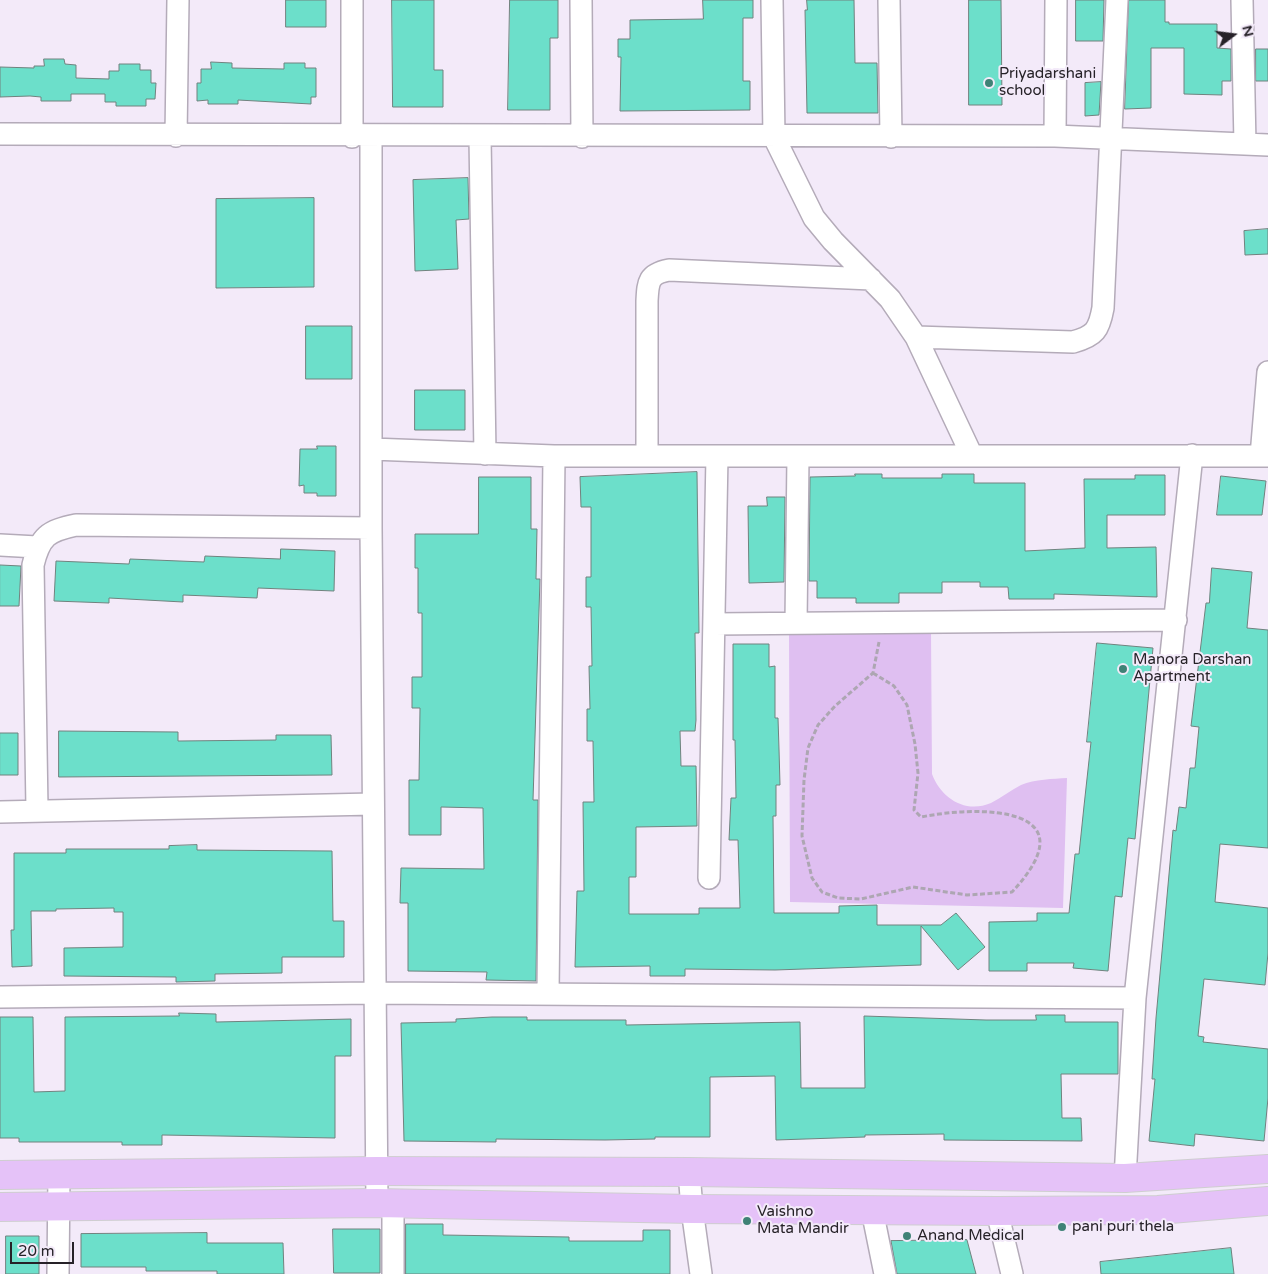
<!DOCTYPE html>
<html>
<head>
<meta charset="utf-8">
<style>
	body { margin:0 }
	#map { position:relative; width:1268px; height:1274px; overflow:hidden; background:#f3eaf9; font-family:"Varela Round",sans-serif }
	canvas { display:block }
	.north { position:absolute; left:1208px; top:10px; width:50px; height:50px; -webkit-text-stroke:4px #f3eaf9; paint-order:stroke; rotate:75deg; font-size:14px; font-weight:700; line-height:20px; text-align:center; color:#262228 }
	.north::after { content:''; display:block; margin:auto; width:18px; height:22px; background:#262228; clip-path:polygon(50% 0,100% 100%,50% 72%,0 100%) }
	.scale { position:absolute; left:10px; top:1242px; width:64px; height:22px; box-sizing:border-box; border:2px solid #262228; border-top:0; padding-left:6px; font-size:15px; line-height:18px; white-space:nowrap; color:#262228; -webkit-text-stroke:4px #f3eaf9; paint-order:stroke }
</style>
</head>
<body>
<div id="map">
<canvas width="1268" height="1274"></canvas>
<div class="north">N</div>
<div class="scale">20 m</div>
</div>
<script>
const ctx = document.querySelector('canvas').getContext('2d');
ctx.lineJoin = 'round';
function paint(path, color) {
  ctx.fillStyle = color;
  ctx.fill(path, 'evenodd');
}
function strokePath(path, color, width, dash) {
  ctx.strokeStyle = color;
  ctx.lineWidth = width;
  ctx.lineCap = dash ? 'butt' : 'round';
  ctx.setLineDash(dash || []);
  ctx.stroke(path);
}
function label(font, color, halo, rows, align = 'center') {
  ctx.font = font + ' "Varela Round",sans-serif';
  ctx.lineWidth = 4;
  ctx.setLineDash([]);
  ctx.textBaseline = 'middle';
  ctx.strokeStyle = halo;
  ctx.fillStyle = color;
  for (const [text, x, y, turn = 0] of rows) {
    ctx.save();
    ctx.translate(x, y);
    ctx.rotate((+turn || 0) * Math.PI / 180);
    ctx.textAlign = isNaN(turn) ? turn : align;
    if (halo) ctx.strokeText(text, 0, 0);
    ctx.fillText(text, 0, 0);
    ctx.restore();
  }
}
paint(new Path2D(`
	M 931,632 L 932,774 C 941,798 965,814 991,803 C 1001,798 1011,790 1021,785 C 1035,779 1053,779 1067,778 L 1063,908 L 790,902 L 789,634 Z`), '#dfbff1');
const building = new Path2D(`
	M 286,0 L 326,0 L 326,27 L 286,27 Z
	M 392,0 L 434,0 L 434,70 L 443,70 L 443,107 L 393,107 Z
	M 510,0 L 558,0 L 558,38 L 550,38 L 550,110 L 508,110 Z
	M 703,0 L 753,0 L 753,18 L 743,18 L 743,81 L 750,81 L 750,110 L 620,111 L 621,57 L 618,57 L 618,39 L 630,39 L 630,20 L 703,19 Z
	M 807,0 L 854,0 L 855,63 L 877,63 L 878,113 L 807,113 L 805,10 L 807,10 Z
	M 969,0 L 1001,0 L 1002,105 L 969,105 Z
	M 1076,0 L 1104,0 L 1103,41 L 1076,41 Z
	M 1129,0 L 1165,0 L 1165,22 L 1169,22 L 1169,24 L 1217,24 L 1217,48 L 1231,49 L 1231,81 L 1222,81 L 1222,95 L 1184,94 L 1184,48 L 1151,48 L 1151,108 L 1125,109 Z
	M 1256,49 L 1268,49 L 1268,81 L 1256,81 Z
	M 44,59 L 64,59 L 65,64 L 76,65 L 76,78 L 109,79 L 109,71 L 119,71 L 119,64 L 140,64 L 140,70 L 151,70 L 151,83 L 156,83 L 155,99 L 146,99 L 146,106 L 116,106 L 116,102 L 105,102 L 105,94 L 71,94 L 71,101 L 41,101 L 41,97 L 30,96 L 0,97 L 0,67 L 34,68 L 34,66 L 44,66 Z
	M 211,62 L 232,63 L 232,68 L 284,69 L 284,63 L 305,63 L 305,68 L 316,68 L 316,97 L 311,97 L 311,104 L 238,100 L 238,104 L 208,104 L 208,100 L 197,101 L 197,83 L 201,83 L 201,69 L 211,69 Z
	M 1101,82 L 1099,115 L 1085,116 L 1085,83 Z
	M 468,178 L 469,219 L 456,220 L 458,269 L 415,271 L 413,180 Z
	M 314,198 L 314,287 L 216,288 L 216,199 Z
	M 1268,229 L 1268,254 L 1245,255 L 1244,231 Z
	M 306,326 L 352,326 L 352,379 L 306,379 Z
	M 415,390 L 465,390 L 465,430 L 415,430 Z
	M 317,446 L 336,446 L 336,496 L 317,496 L 317,493 L 304,493 L 304,485 L 299,486 L 300,449 L 317,449 Z
	M 697,472 L 699,633 L 695,633 L 696,720 L 695,731 L 680,731 L 681,766 L 696,766 L 697,826 L 636,827 L 636,877 L 629,877 L 629,914 L 699,914 L 699,908 L 740,908 L 738,840 L 729,840 L 731,798 L 736,798 L 735,740 L 733,740 L 733,644 L 769,644 L 769,667 L 775,666 L 775,718 L 778,718 L 779,749 L 780,785 L 776,785 L 776,816 L 773,816 L 774,913 L 839,913 L 839,906 L 877,905 L 877,925 L 941,925 L 956,913 L 985,947 L 958,970 L 921,926 L 921,965 L 775,970 L 685,969 L 685,976 L 650,976 L 650,966 L 575,967 L 577,891 L 584,891 L 583,802 L 594,802 L 593,741 L 587,741 L 587,709 L 590,709 L 589,666 L 592,666 L 591,607 L 586,607 L 586,577 L 591,577 L 591,507 L 581,507 L 580,477 Z
	M 855,474 L 882,474 L 882,478 L 942,478 L 942,474 L 974,474 L 974,483 L 1025,483 L 1025,551 L 1085,548 L 1084,479 L 1135,479 L 1135,475 L 1165,475 L 1165,515 L 1107,515 L 1107,548 L 1156,547 L 1157,597 L 1054,594 L 1054,599 L 1009,599 L 1008,587 L 980,587 L 980,582 L 942,582 L 942,593 L 899,593 L 899,603 L 856,603 L 856,598 L 817,598 L 817,581 L 809,581 L 810,477 L 855,476 Z
	M 1221,476 L 1266,481 L 1262,515 L 1217,515 Z
	M 479,477 L 531,477 L 531,529 L 537,529 L 536,579 L 540,579 L 533,800 L 538,800 L 536,981 L 486,980 L 487,972 L 408,971 L 408,903 L 400,903 L 401,868 L 484,869 L 483,808 L 441,807 L 441,835 L 409,835 L 409,780 L 419,780 L 420,708 L 412,708 L 412,677 L 422,677 L 422,613 L 418,613 L 418,568 L 415,568 L 415,534 L 478,534 Z
	M 767,497 L 785,497 L 784,582 L 749,583 L 748,506 L 767,506 Z
	M 281,549 L 335,551 L 334,591 L 258,588 L 257,598 L 183,595 L 183,602 L 109,598 L 109,603 L 54,601 L 56,561 L 129,564 L 130,559 L 204,562 L 205,556 L 280,559 Z
	M 0,565 L 21,566 L 19,606 L 0,606 Z
	M 1212,568 L 1252,572 L 1247,628 L 1268,630 L 1268,848 L 1220,844 L 1215,902 L 1268,908 L 1268,953 L 1265,985 L 1204,979 L 1198,1036 L 1204,1037 L 1203,1042 L 1268,1049 L 1268,1098 L 1264,1141 L 1195,1134 L 1194,1146 L 1149,1141 L 1155,1079 L 1152,1079 L 1156,1018 L 1173,830 L 1176,831 L 1179,807 L 1186,808 L 1190,768 L 1195,768 L 1199,727 L 1191,726 L 1206,603 L 1209,603 Z
	M 1097,643 L 1153,648 L 1135,839 L 1128,838 L 1122,897 L 1115,896 L 1108,971 L 1073,968 L 1074,963 L 1027,963 L 1027,971 L 989,971 L 989,922 L 1037,921 L 1037,913 L 1069,913 L 1075,854 L 1079,854 L 1084,806 L 1091,742 L 1087,742 Z
	M 59,731 L 178,732 L 178,741 L 276,740 L 276,735 L 331,735 L 332,775 L 59,777 Z
	M 0,733 L 18,733 L 18,775 L 0,775 Z
	M 197,845 L 197,850 L 332,851 L 333,921 L 344,921 L 344,957 L 282,957 L 282,973 L 215,974 L 215,981 L 176,982 L 176,977 L 64,976 L 64,948 L 123,947 L 123,912 L 114,912 L 114,908 L 56,909 L 56,911 L 31,911 L 32,966 L 12,967 L 11,930 L 14,930 L 14,853 L 66,853 L 66,849 L 169,849 L 169,846 Z
	M 179,1013 L 216,1014 L 216,1022 L 351,1019 L 351,1056 L 335,1056 L 335,1138 L 162,1135 L 162,1145 L 122,1145 L 122,1142 L 19,1142 L 19,1138 L 0,1138 L 0,1017 L 33,1017 L 34,1092 L 65,1091 L 65,1017 L 179,1016 Z
	M 1036,1015 L 1065,1015 L 1065,1022 L 1118,1022 L 1118,1074 L 1061,1074 L 1062,1118 L 1081,1118 L 1082,1141 L 944,1140 L 944,1134 L 865,1135 L 865,1137 L 776,1140 L 775,1076 L 710,1077 L 710,1137 L 655,1137 L 655,1139 L 605,1140 L 496,1139 L 496,1142 L 404,1141 L 401,1023 L 456,1022 L 456,1019 L 492,1017 L 527,1017 L 527,1020 L 626,1020 L 626,1025 L 800,1022 L 801,1088 L 865,1088 L 864,1016 L 986,1020 L 1036,1020 Z
	M 406,1224 L 443,1224 L 443,1235 L 569,1237 L 569,1241 L 643,1241 L 643,1230 L 670,1230 L 670,1274 L 406,1274 Z
	M 333,1229 L 380,1229 L 380,1273 L 334,1273 Z
	M 207,1233 L 207,1243 L 283,1243 L 284,1274 L 217,1274 L 217,1271 L 146,1271 L 146,1267 L 81,1267 L 81,1234 Z
	M 6,1236 L 39,1236 L 39,1274 L 6,1274 Z
	M 967,1240 L 976,1274 L 897,1274 L 891,1241 Z
	M 1231,1248 L 1234,1274 L 1101,1274 L 1100,1262 Z`);
paint(building, '#6cdfca');
strokePath(building, '#70827e', 1);
const minor = new Path2D(`
	M 352,0 L 352,137
	M 581,0 L 582,137
	M 772,0 L 774,137 L 814,218 L 833,241 L 890,299 L 916,337 L 972,456
	M 889,0 L 891,137
	M 1242,0 L 1245,144
	M 0,134 L 1055,136 L 1268,145
	M 176,136 L 178,0
	M 1055,136 L 1056,0
	M 371,137 L 371,528 L 377,1203
	M 480,137 L 485,454
	M 916,337 L 1073,342 C 1095,336 1099,330 1103,308 L 1117,0
	M 372,449 L 554,456 L 1268,456
	M 647,456 L 647,301 C 648,282 648,274 669,270 L 871,279
	M 1261,456 L 1268,372
	M 0,545 L 37,547
	M 796,623 L 798,456
	M 714,624 L 1176,620
	M 37,809 L 33,565 C 40,536 48,531 76,525 L 371,528
	M 0,812 L 373,804
	M 709,878 L 717,456
	M 548,993 L 554,456
	M 0,997 L 375,993 L 1135,998
	M 689,1172 L 692,1209 L 701,1274
	M 1125,1178 L 1135,998 L 1192,455
	M 872,1210 L 885,1274
	M 997,1211 L 1012,1274
	M 58,1274 L 59,1174
	M 393,1274 L 393,1203`);
const major = new Path2D(`
	M 0,1175 L 377,1171 L 689,1172 L 1125,1178 L 1268,1169
	M 0,1207 L 377,1203 L 692,1209 L 997,1211 L 1158,1210 L 1268,1201`);
strokePath(minor, '#b4abb9', 24);
strokePath(major, '#cfced0', 30);
strokePath(new Path2D(`
	M 873,673 L 894,686 L 907,705 L 915,744 L 918,773 L 914,810 L 921,817 C 981,805 1092,806 1012,892 L 967,895 L 913,887 L 861,899 L 838,898 L 822,892 L 812,878 L 802,836 L 804,780 L 808,748 L 818,725 L 835,706 L 873,673 L 879,642`), '#ada6b2', 3, [5, 2.5]);
strokePath(minor, '#fff', 21);
strokePath(major, '#e5c2f8', 28);
for (const [x, y, r, color] of [
	[989,83,5,"#3f8276"],
	[1123,669,5,"#3f8276"],
	[747,1221,5,"#3f8276"],
	[1062,1227,5,"#3f8276"],
	[907,1236,5,"#3f8276"]
]) {
  const dot = new Path2D();
  dot.arc(x, y, r, 0, 2 * Math.PI);
  ctx.fillStyle = color;
  ctx.fill(dot);
  strokePath(dot, '#f3eaf9', 2);
}
label('15px', '#262228', '#f3eaf9', [
	["Priyadarshani",999,74],
	["school",999,91],
	["Manora Darshan",1133,660],
	["Apartment",1133,677],
	["Vaishno",757,1212],
	["Mata Mandir",757,1229],
	["pani puri thela",1072,1227],
	["Anand Medical",917,1236]
], 'left');
</script>
</body>
</html>
